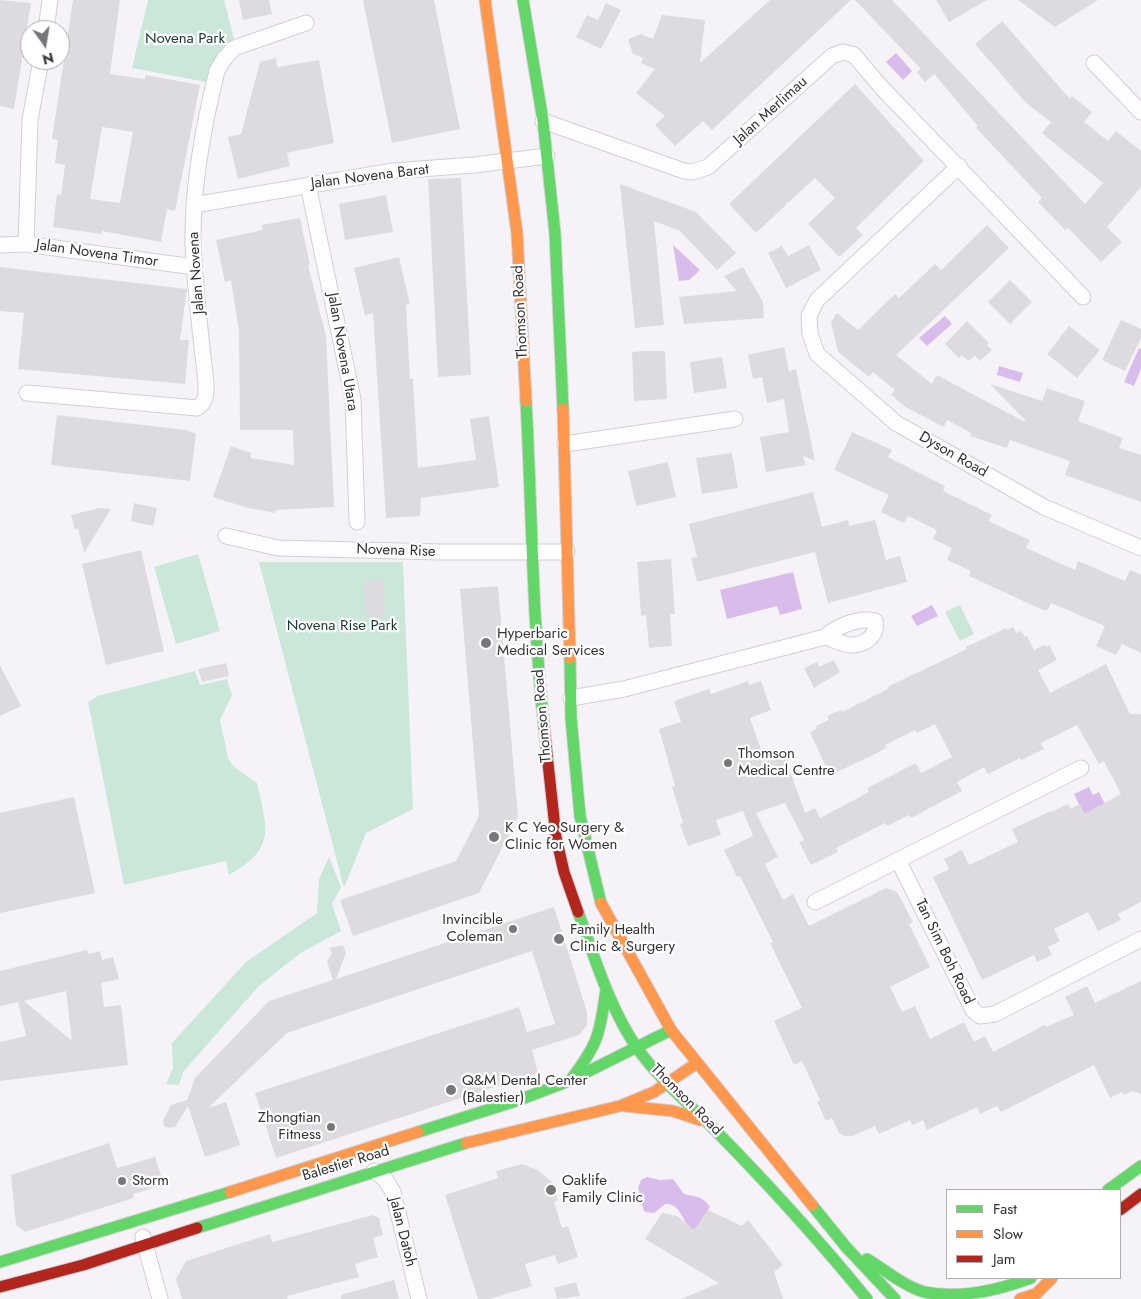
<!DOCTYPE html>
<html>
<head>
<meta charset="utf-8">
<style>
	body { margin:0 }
	#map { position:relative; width:1141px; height:1299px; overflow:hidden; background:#f6f3f8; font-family:Jost,sans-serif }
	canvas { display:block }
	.legend { position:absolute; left:946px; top:1189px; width:175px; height:90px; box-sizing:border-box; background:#fff; border:1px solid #aeadaf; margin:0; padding:6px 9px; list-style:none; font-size:15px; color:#343236 }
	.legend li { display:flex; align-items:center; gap:10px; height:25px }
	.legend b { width:25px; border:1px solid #aeadaf }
	.north { position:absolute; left:20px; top:20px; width:50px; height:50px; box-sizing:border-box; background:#fff; border:1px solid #aeadaf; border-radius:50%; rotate:167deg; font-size:14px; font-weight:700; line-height:20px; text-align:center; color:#343236 }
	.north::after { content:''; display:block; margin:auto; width:18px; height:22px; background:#78767a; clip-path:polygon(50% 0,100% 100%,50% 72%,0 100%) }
</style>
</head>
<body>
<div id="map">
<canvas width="1141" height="1299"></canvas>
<ul class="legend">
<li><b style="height:6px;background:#63d668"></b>Fast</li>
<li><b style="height:6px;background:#ff974d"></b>Slow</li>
<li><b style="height:6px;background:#b3261e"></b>Jam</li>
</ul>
<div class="north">N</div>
</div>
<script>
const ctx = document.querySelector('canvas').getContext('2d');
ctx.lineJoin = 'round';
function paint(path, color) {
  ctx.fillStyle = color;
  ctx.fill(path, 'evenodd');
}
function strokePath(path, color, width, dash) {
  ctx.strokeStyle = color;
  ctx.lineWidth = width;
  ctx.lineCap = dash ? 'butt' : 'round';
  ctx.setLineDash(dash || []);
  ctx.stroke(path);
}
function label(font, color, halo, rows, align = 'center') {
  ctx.font = font + ' Jost,sans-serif';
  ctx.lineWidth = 4.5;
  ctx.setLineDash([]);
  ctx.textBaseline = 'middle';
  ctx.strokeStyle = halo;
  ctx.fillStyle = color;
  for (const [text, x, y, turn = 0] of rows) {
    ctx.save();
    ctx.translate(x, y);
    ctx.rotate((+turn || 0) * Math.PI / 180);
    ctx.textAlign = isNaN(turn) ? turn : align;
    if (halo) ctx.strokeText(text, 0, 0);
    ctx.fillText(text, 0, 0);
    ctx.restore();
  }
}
paint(new Path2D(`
	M 148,0 L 224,0 L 234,39 L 206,82 L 132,68 Z
	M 198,554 L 220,631 L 176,644 L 154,567 Z
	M 259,562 L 403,562 L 413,809 L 366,833 L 344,888 Z
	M 960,605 L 974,634 L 960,641 L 945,612 Z
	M 195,671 L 200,685 L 227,679 L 232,695 L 220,720 L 228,758 L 234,767 L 257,783 C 267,829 277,848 229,875 L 226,861 L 124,885 L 88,702 L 98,696 Z
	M 329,857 L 341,887 L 332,904 L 341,931 L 299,954 L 258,987 L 183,1072 L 179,1085 L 166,1084 L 173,1068 L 172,1043 L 246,962 L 317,913 L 319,879 Z`), '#cbe7d9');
paint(new Path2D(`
	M 896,53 L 912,71 L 903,80 L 886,62 Z
	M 673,245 L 700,270 L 689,280 L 679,281 Z
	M 945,316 L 952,324 L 927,346 L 919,338 Z
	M 1139,348 L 1141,349 L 1141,369 L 1134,386 L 1124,382 Z
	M 999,366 L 1023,373 L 1020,382 L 997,375 Z
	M 793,572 L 802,609 L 780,615 L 777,606 L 727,619 L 720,590 Z
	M 932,605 L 938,616 L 917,626 L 911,616 Z
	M 1089,787 L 1093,795 L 1099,792 L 1109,812 L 1084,814 L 1074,794 Z
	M 647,1177 L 660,1180 L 673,1179 L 684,1194 C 696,1197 703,1196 710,1207 L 694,1231 C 690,1227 685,1223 683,1218 C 678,1209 676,1204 665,1204 L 654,1213 L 645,1212 C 641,1205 641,1196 638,1188 L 641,1180 Z`), '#d8bdec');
paint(new Path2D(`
	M 0,0 L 31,3 L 14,109 L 0,106 Z
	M 73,0 L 120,0 L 110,74 L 145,79 L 145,75 L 200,85 L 175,211 L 167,209 L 161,242 L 102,231 L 102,234 L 53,227 L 57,194 L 61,195 L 65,165 L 55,163 L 58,140 L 52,139 ZM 102,127 L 133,132 L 120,203 L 90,199 Z
	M 239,0 L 269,0 L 272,14 L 243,20 Z
	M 363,0 L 434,0 L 460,129 L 392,143 Z
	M 770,0 L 851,0 L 712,130 L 703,121 L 675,146 L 655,125 L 665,116 L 636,93 L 655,69 L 641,63 L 643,58 L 633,54 L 628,39 L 641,34 L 653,39 L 662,15 L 705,20 L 700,63 Z
	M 855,0 L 892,0 L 1085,204 L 1103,183 L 1042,133 L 1051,122 L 1026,103 L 975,44 L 1002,21 L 1070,99 L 1072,96 L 1092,112 L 1084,122 L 1108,141 L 1116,131 L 1141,151 L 1141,187 L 1107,227 L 1122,242 L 1101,262 L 1068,228 L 1065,230 L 1038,202 L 1042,198 L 976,128 L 978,126 L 934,74 L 925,82 L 917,72 L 921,69 Z
	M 936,0 L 987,0 L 949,22 Z
	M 1018,0 L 1098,0 L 1055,27 Z
	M 606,3 L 621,10 L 601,49 L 576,37 L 587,15 L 598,20 Z
	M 276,58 L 277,67 L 319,60 L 334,143 L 287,153 L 290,166 L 238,179 L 228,137 L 241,134 L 260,62 Z
	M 855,84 L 924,161 L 856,228 L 863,235 L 839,257 L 808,224 L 835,198 L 815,178 L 788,203 L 786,202 L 787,204 L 756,233 L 729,204 Z
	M 461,178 L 471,375 L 438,377 L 428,179 Z
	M 620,184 L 696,212 L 736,253 L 717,270 L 680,231 L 654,221 L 664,325 L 635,328 Z
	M 386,195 L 393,232 L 345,240 L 339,204 Z
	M 300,218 L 310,265 L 308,265 L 326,336 L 334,507 L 276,510 L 275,513 L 248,508 L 213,497 L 231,446 L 251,453 L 251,458 L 294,465 L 293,430 L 240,430 L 239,332 L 231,280 L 225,282 L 216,240 L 263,230 L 262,225 Z
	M 987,225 L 1009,248 L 896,355 L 932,384 L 937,375 L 1023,421 L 1026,421 L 990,384 L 1042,401 L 1047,388 L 1085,401 L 1078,421 L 1123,438 L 1119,448 L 1141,455 L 1141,502 L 1065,475 L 1070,461 L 1010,440 L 1007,448 L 970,436 L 971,433 L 947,420 L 944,427 L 907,408 L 891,395 L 895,390 L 873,372 L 869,377 L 838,352 L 831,322 L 837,313 L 858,330 L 895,294 L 899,298 L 935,264 L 941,270 Z
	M 809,245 L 821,270 L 786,288 L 768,253 L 782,246 L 788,256 Z
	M 399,257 L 410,304 L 406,305 L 410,379 L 413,379 L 418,468 L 476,460 L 470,419 L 489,416 L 499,487 L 421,498 L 420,516 L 386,518 L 373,313 L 365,315 L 354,268 Z
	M 0,267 L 187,289 L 180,340 L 189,340 L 185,384 L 18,369 L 24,313 L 0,311 Z
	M 743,267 L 763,302 L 764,318 L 684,324 L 679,297 L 737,291 L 724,276 Z
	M 1010,280 L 1032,302 L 1010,324 L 988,302 Z
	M 1121,320 L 1141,329 L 1141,338 L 1125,371 L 1102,360 Z
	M 967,321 L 989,343 L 987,345 L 992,350 L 980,361 L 975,356 L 968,361 L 962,355 L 959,358 L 945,344 Z
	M 1069,326 L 1100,350 L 1077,378 L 1047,354 Z
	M 784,347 L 789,371 L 796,369 L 815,461 L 803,456 L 806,465 L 766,472 L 760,437 L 789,432 L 784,399 L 767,403 L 762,377 L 753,379 L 748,355 Z
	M 644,351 L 665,351 L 667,399 L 634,401 L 632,352 Z
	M 722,357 L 727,388 L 694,393 L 690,362 Z
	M 57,415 L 186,430 L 196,434 L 190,481 L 51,465 Z
	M 852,432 L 892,450 L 888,457 L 945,486 L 943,491 L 992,515 L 988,521 L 1030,540 L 1026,548 L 1075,570 L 1078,561 L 1125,581 L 1130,570 L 1141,575 L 1141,653 L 1122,644 L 1116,655 L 1096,646 L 1105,626 L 1051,603 L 1048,610 L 1043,610 L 969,576 L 971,571 L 947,560 L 952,548 L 933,539 L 937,530 L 908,516 L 904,523 L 881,512 L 889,495 L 834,470 Z
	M 732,453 L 738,488 L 702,494 L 696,458 Z
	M 668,462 L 676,497 L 636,506 L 628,471 Z
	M 813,492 L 822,527 L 848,520 L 849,526 L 875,520 L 886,560 L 900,556 L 907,582 L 828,603 L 815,552 L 697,582 L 691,558 L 697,557 L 689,524 Z
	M 134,503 L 157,508 L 153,526 L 131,521 Z
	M 99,508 L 111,509 L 84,553 L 78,528 L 75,529 L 71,515 Z
	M 141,550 L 164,651 L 106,665 L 82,564 Z
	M 671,559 L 675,614 L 670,614 L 672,646 L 649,648 L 646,615 L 641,616 L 637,562 Z
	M 383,580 L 385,616 L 365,617 L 364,581 Z
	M 498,586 L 518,817 L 479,893 L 353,936 L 340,900 L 456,861 L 479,816 L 460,589 Z
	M 1013,627 L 1016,633 L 1021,631 L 1025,637 L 1027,636 L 1034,650 L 1045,645 L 1046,647 L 1049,645 L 1057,660 L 1038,670 L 1050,693 L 1106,664 L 1130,714 L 1141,714 L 1141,902 L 1118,914 L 1121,920 L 1098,931 L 1088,912 L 1054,929 L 1060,941 L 1048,947 L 1052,955 L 1037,962 L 1034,955 L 982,980 L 933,877 L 949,869 L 944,859 L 962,850 L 969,865 L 1018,842 L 1012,829 L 1051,811 L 1051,812 L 1068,804 L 1071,809 L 1080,804 L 1084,814 L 1121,794 L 1104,761 L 1099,764 L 1077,725 L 1041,743 L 1044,749 L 1021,760 L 1020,758 L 988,774 L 984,767 L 957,782 L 962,791 L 911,818 L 909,815 L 887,826 L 885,823 L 836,848 L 838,852 L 811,865 L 799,842 L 804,840 L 785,803 L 756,813 L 778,857 L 765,864 L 783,900 L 793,894 L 809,926 L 886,888 L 897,892 L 913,922 L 909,924 L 930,967 L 890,987 L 902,1012 L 915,1006 L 930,1039 L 964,1022 L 974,1042 L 985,1036 L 993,1052 L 1045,1025 L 1046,1027 L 1074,1015 L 1065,997 L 1087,986 L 1095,1003 L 1141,981 L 1141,1094 L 1132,1091 L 1124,1095 L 1122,1092 L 1110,1098 L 1094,1065 L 1001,1112 L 997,1106 L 980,1114 L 977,1107 L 927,1130 L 923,1120 L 912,1125 L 910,1120 L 879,1134 L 875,1126 L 852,1136 L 845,1136 L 839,1133 L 832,1118 L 826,1121 L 817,1102 L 820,1100 L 802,1061 L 794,1065 L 774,1021 L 802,1008 L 770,943 L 773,942 L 740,876 L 737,877 L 724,850 L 753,836 L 743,811 L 716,820 L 721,835 L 688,846 L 680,824 L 683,823 L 672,787 L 675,786 L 659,729 L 681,722 L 674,701 L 709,689 L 711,694 L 748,681 L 749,685 L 761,681 L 771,710 L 750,718 L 765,761 L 784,754 L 805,813 L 815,808 L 820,818 L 869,792 L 867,788 L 916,763 L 921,773 L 952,757 L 935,724 L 917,733 L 915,730 L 885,745 L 886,748 L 875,754 L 835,773 L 834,772 L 829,774 L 810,732 L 817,729 L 816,726 L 829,720 L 827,716 L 841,710 L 842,712 L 888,689 L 887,687 L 967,649 L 966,647 L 979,641 L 1006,628 L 1007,630 Z
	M 834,660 L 840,672 L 814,688 L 804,668 L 817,662 L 819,667 Z
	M 226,663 L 229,676 L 202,682 L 198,669 Z
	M 0,665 L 21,706 L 0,716 Z
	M 74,797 L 95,893 L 0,913 L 0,813 Z
	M 554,907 L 587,1012 L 587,1025 L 579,1035 L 532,1050 L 538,1073 L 276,1158 L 255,1093 L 519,1007 L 527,1032 L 555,1024 L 532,951 L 287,1033 L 208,1108 L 226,1102 L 240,1145 L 205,1157 L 188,1106 L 175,1127 L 169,1128 L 164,1126 L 163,1121 L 171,1105 L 187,1100 L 195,1078 L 269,1001 L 333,980 L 327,962 L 332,953 L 329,948 L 343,945 L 346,953 L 336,979 Z
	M 87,950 L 88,954 L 100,951 L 102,960 L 113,957 L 119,979 L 101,983 L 104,1007 L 121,1005 L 128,1065 L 0,1081 L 0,1042 L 26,1036 L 18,1002 L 0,1006 L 0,971 ZM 66,991 L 72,1041 L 24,1001 Z
	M 109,1143 L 117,1168 L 155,1157 L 164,1185 L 133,1194 L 134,1198 L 25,1232 L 16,1225 L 11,1175 Z
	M 522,1164 L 538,1170 L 552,1182 L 558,1200 L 554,1202 L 562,1228 L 568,1226 L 578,1257 L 558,1264 L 555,1255 L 525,1264 L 532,1286 L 490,1299 L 478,1299 L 445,1195 L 498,1178 L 496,1171 Z
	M 708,1210 L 742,1226 L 748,1220 L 783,1265 L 774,1272 L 783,1299 L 681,1299 L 719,1283 L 645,1239 L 662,1213 L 677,1216 L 694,1230 Z
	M 373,1215 L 379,1218 L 383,1235 L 373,1238 L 378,1257 L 355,1264 L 359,1277 L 287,1296 L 288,1299 L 182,1299 L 176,1279 L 186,1261 L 270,1234 L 272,1242 Z
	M 394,1280 L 399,1299 L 341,1299 L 341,1295 Z
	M 576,1282 L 580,1296 L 557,1299 L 554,1288 Z`), '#dedbe0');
const street = new Path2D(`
	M 46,30 L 50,0
	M 1094,63 L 1141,112
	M 543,121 L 684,171 L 692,172 L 708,167 L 832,56 L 843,52 L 854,55 L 882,88 L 1083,297
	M 959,166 L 817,300 L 809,316 L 810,334 L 817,354 L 896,423 L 1044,507 L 1141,548
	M 308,185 L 353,399 L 357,522
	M 194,205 L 393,171 L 474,165 L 547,156
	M 26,244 L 30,120 L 41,60
	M 0,245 L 26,244 L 194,267
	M 27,393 L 197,408 C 207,402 206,392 206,383 C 201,337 195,291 193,245 C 192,187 203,127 217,71 L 224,59 L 234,48 L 306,23
	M 565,444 L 735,419
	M 226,536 L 278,548 L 440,552 L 567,552
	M 571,698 L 624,689 L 825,637 C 837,626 859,617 875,621 C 878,636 865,645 851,645 C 843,645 833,639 825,637
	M 898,860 L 973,1010 L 980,1016 L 995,1014 L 1141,939
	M 815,902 L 1081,768
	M 374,1171 L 385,1179 L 393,1192 L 419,1299
	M 143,1237 L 160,1299`);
const fast = new Path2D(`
	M 523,0 L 543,121 L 555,233 L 563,409
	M 526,401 C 532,510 532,618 544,726
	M 570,658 L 571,718 L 580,816 L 601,903
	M 578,912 C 595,958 609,1007 637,1048 C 659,1079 688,1103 715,1130 C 768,1184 819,1240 867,1299
	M 572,1078 C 599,1043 600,1032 606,990
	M 418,1132 L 519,1100 L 569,1081 L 671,1030
	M 1108,1190 L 1141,1166
	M 812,1205 L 846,1247 L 895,1299
	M 197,1228 L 466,1143
	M 867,1259 C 885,1270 904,1286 924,1292 C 959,1299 999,1290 1031,1278
	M 0,1262 L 230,1192`);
const slow = new Path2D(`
	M 485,0 L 517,233 L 526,401
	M 563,409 L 570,658
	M 601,903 L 671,1030 L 812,1205
	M 625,1106 L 673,1111 L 700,1120
	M 466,1143 L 620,1106 L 654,1092 L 697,1063
	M 230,1192 L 418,1132
	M 1020,1299 L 1036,1294 L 1052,1278`);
const jam = new Path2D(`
	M 544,726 L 556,837 L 564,872 L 578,912
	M 1120,1210 L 1141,1194
	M 0,1287 L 83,1265 L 197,1228`);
strokePath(street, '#d2cfd4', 17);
strokePath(fast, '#d2cfd4', 13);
strokePath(slow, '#d2cfd4', 13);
strokePath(jam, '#d2cfd4', 13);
strokePath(street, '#fefdfe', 15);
strokePath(fast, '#63d668', 11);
strokePath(slow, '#ff974d', 11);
strokePath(jam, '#b3261e', 11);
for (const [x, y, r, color] of [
	[486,643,6,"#78767a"],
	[728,763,5,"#78767a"],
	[494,837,6,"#78767a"],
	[513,929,5,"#78767a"],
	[559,939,6,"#78767a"],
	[451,1090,6,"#78767a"],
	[331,1127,5,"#78767a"],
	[122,1181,5,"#78767a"],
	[551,1190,6,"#78767a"]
]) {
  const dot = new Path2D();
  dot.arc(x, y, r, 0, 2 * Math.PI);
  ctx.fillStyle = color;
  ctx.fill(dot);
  strokePath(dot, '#fff', 2);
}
label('15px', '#183a29', '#fff', [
	["Novena Park",185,39],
	["Novena Rise Park",342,626]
]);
label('15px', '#343236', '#fff', [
	["Jalan Merlimau",771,111,-42],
	["Jalan Novena Barat",370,177,-7],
	["Jalan Novena Timor",97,254,8],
	["Jalan Novena",197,273,-94],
	["Thomson Road",521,312,-93],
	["Jalan Novena Utara",342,352,80],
	["Dyson Road",953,455,30],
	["Novena Rise",396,551,2],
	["Thomson Road",543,716,-95],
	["Tan Sim Boh Road",944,952,64],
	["Thomson Road",686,1100,45],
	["Balestier Road",346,1164,-17],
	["Jalan Datoh",402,1232,76]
]);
label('15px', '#343236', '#fff', [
	["Hyperbaric",497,634],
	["Medical Services",497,651],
	["Thomson",738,754],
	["Medical Centre",738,771],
	["K C Yeo Surgery &",505,828],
	["Clinic for Women",505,845],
	["Invincible",503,920,"right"],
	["Coleman",503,937,"right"],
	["Family Health",570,930],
	["Clinic & Surgery",570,947],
	["Q&M Dental Center",462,1081],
	["(Balestier)",462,1098],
	["Zhongtian",321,1118,"right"],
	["Fitness",321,1135,"right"],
	["Storm",132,1181],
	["Oaklife",562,1181],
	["Family Clinic",562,1198]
], 'left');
</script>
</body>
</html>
